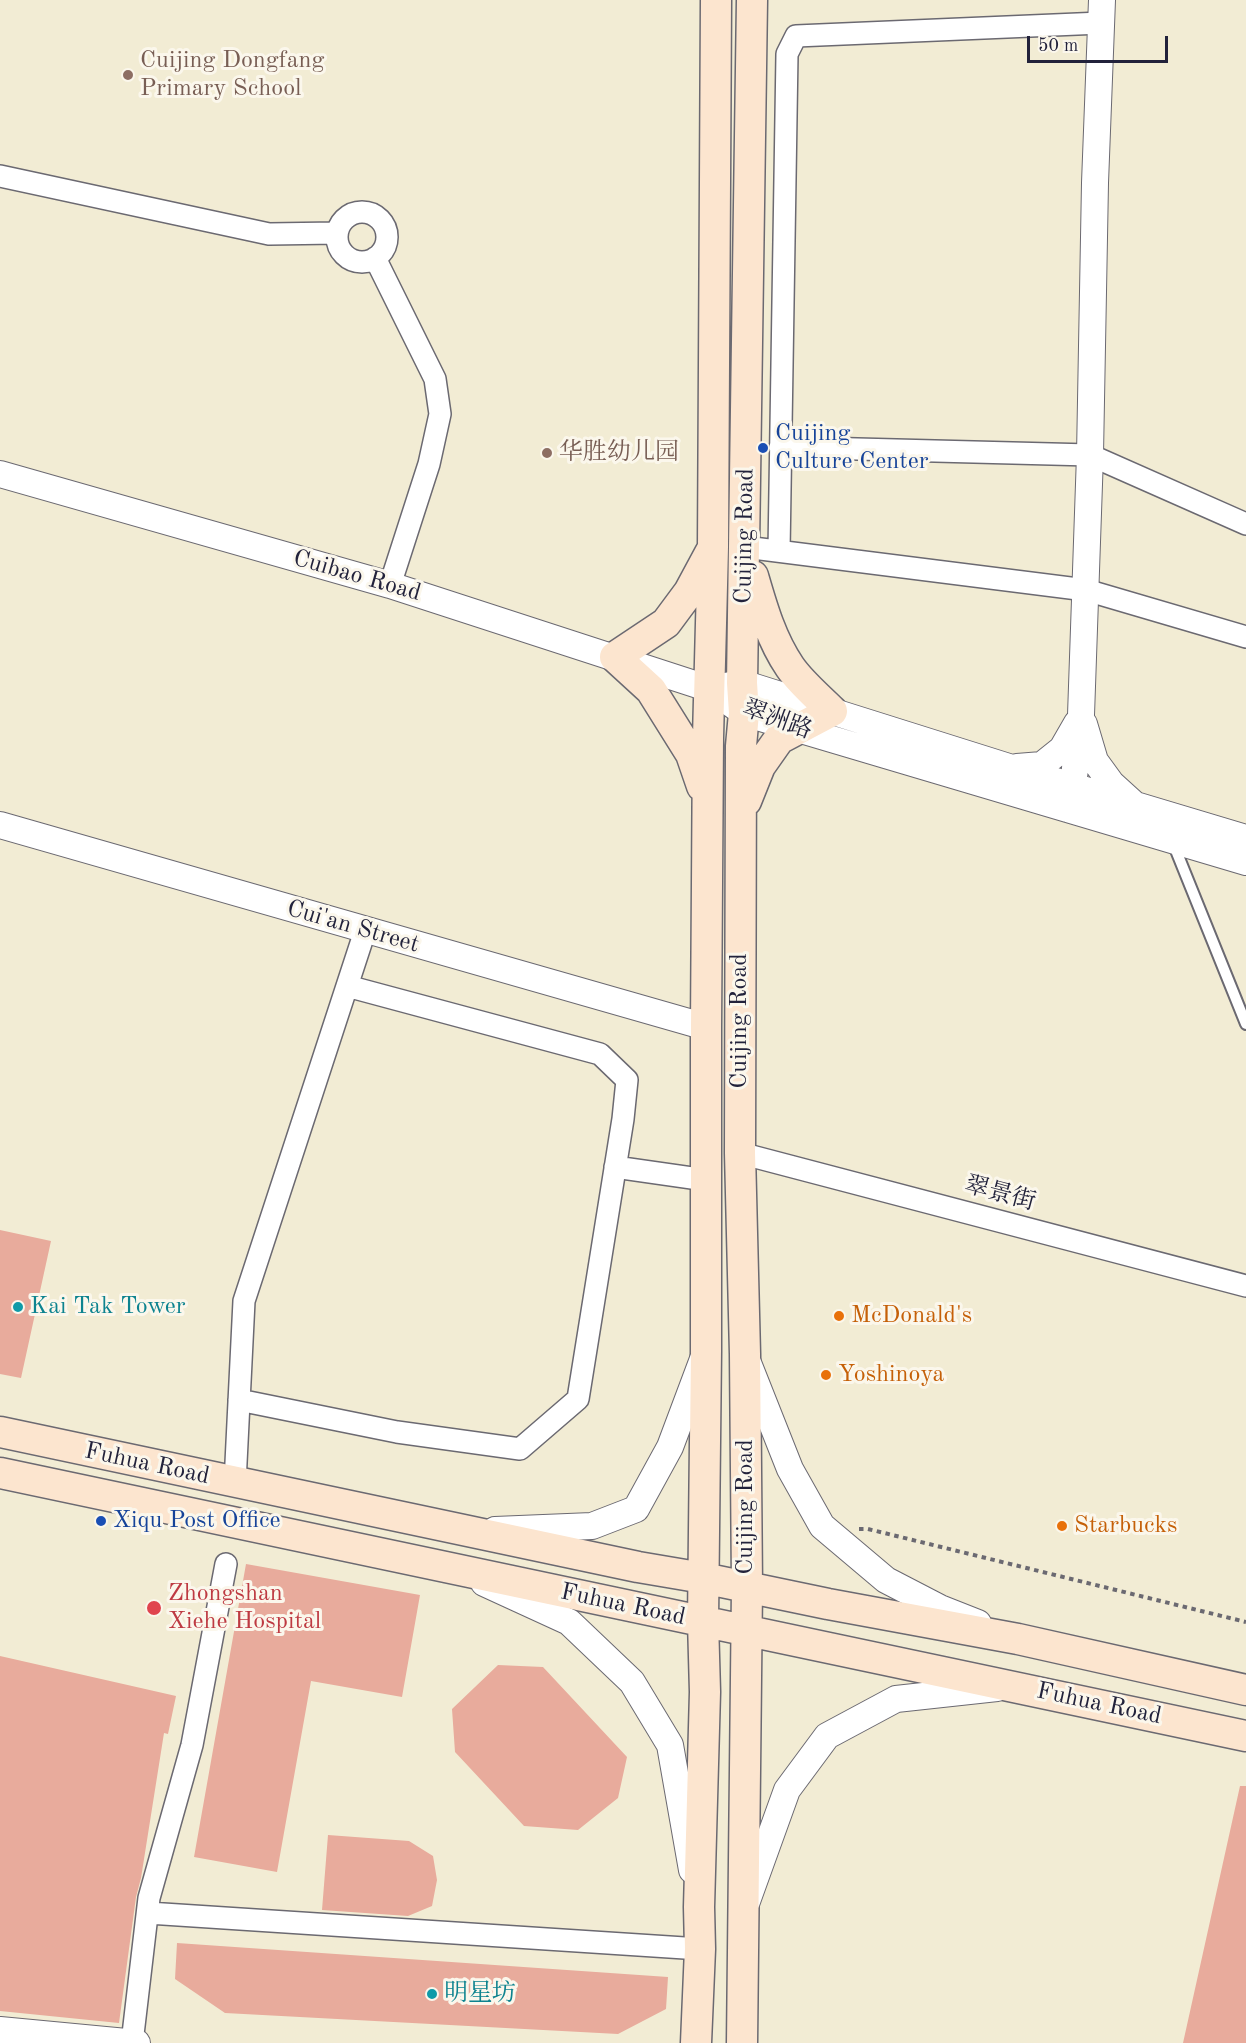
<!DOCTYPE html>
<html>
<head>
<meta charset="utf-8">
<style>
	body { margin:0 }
	#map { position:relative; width:1246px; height:2043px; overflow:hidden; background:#f2ecd4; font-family:"Old Standard TT",serif }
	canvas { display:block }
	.scale { position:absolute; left:1027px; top:36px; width:141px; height:27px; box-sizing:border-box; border:3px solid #22223b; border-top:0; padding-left:8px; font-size:18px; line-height:21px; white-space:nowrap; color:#22223b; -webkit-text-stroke:4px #fbf7ec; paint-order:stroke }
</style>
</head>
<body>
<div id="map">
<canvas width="1246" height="2043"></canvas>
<div class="scale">50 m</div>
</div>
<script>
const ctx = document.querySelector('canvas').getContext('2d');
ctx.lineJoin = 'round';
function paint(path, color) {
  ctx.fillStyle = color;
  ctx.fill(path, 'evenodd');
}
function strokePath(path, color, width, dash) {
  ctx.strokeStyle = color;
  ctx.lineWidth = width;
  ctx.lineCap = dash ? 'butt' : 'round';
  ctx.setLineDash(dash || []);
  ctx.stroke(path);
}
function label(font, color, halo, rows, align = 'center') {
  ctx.font = font + ' "Old Standard TT","Noto Serif SC",serif';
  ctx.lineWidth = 6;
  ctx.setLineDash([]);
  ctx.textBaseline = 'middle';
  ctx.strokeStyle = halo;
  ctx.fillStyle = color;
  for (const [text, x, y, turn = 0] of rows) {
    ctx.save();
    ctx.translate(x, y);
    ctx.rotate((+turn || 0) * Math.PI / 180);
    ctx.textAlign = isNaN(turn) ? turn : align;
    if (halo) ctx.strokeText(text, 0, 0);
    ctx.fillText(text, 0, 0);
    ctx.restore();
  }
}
paint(new Path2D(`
	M 0,1230 L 51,1241 L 21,1378 L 0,1374 Z
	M 246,1564 L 420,1595 L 402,1697 L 311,1681 L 277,1872 L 194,1857 Z
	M 0,1656 L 176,1696 L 168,1734 L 164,1733 L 141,1878 L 136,1897 L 119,2023 L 0,2011 Z
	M 498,1665 L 543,1667 L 627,1757 L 618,1798 L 578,1830 L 524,1826 L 455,1752 L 452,1709 Z
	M 1240,1786 L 1246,1786 L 1246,2043 L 1183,2043 Z
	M 328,1835 L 409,1841 L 433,1856 L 437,1880 L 432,1906 L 408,1916 L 322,1910 Z
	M 177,1943 L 668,1977 L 666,2009 L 618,2034 L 225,2013 L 175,1979 Z`), '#e8ab9c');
const service = new Path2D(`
	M 1173,843 L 1246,1024`);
const minor = new Path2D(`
	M 0,176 L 269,234 L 337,233
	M337 237a25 25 0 1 1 50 0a25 25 0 1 1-50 0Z
	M 375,258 L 435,379 L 440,414 L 429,464 L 390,585
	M 780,447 L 1090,455 L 1246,524
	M 745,547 L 1086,590 L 1246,637
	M 779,551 L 787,54 L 796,36 L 1101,23
	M 740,1153 L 1246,1286
	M 615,1167 L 706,1180
	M 239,1400 L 397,1432 L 520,1449 L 578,1399 L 623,1119 L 627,1080 L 600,1054 L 347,986
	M 235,1483 L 244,1301 L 365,931
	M 148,1913 L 700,1949
	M 132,2043 L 149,1898 L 192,1745 L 226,1564`);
const tertiary = new Path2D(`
	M 0,474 L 390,585 L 710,689 L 744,713 L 1246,862
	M 725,686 L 742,683 L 1012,768 L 1246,838
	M 1084,724 L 1095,761 L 1111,783 L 1133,803
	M 1017,767 L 1042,765 L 1062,749 L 1077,723
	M 1067,809 L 1073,786 L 1081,715 L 1090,455 L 1095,183 L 1102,0
	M 0,825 L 706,1027
	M 748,1363 L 790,1469 L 822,1526 L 886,1580 L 940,1608 L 978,1623
	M 495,1530 L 592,1526 L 636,1509 L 670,1447 L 703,1359
	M 484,1583 L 569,1622 L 632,1682 L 670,1745 L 692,1870
	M 747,1901 L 787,1790 L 827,1736 L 896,1699 L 997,1688
	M 0,2030 L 137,2043`);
const secondary = new Path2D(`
	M 702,786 L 691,754 L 651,690 L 615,657 L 666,623 L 689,592 L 710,553
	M 746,801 L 760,766 L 779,739 L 832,711 C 818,697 801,683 790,667 C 771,639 762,607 753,576
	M 0,1432 L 638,1567 L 703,1578 L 828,1604 L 1018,1639 L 1246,1690
	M 0,1473 L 1246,1736
	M 696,2043 L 700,1949 L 699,1907 L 705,1692 L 703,1621 L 706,1351 L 706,1027 L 708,738 L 713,547 L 716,0
	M 742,2043 L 747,1587 L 745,1354 L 740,1153 L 741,746 L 744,713 L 742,683 L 752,0`);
strokePath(service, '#6b6971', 14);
strokePath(minor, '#6b6971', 24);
strokePath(tertiary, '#6b6971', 28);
strokePath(secondary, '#6b6971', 33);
strokePath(new Path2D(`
	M 859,1529 L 868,1529 L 1246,1622`), '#6b6971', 4, [4.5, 4.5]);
strokePath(service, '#fff', 10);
strokePath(minor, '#fff', 21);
strokePath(tertiary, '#fff', 26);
strokePath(secondary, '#fce5cf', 30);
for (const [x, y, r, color] of [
	[128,75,6,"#8d6e63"],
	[763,448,6,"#1a4fb4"],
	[547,453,6,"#8d6e63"],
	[18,1307,6,"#0f9aa8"],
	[839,1316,6,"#e8710a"],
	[826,1375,6,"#e8710a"],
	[101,1521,6,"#1a4fb4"],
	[1062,1526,6,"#e8710a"],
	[154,1608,8,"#e0444e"],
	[432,1994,6,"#0f9aa8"]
]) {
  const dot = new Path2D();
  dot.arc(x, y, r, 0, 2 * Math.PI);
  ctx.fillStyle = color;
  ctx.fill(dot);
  strokePath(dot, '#fbf7ec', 2);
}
label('24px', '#785e54', '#fbf7ec', [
	["Cuijing Dongfang",140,61],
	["Primary School",140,89],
	["华胜幼儿园",559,453]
], 'left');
label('24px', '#164399', '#fbf7ec', [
	["Cuijing",775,434],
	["Culture Center",775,462],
	["Xiqu Post Office",113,1521]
], 'left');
label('24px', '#22223b', '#fbf7ec', [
	["Cuijing Road",745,536,-89],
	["Cuibao Road",357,576,16],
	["翠洲路",777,720,20],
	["Cui'an Street",353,927,16],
	["Cuijing Road",740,1021,-90],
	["翠景街",1000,1194,15],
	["Fuhua Road",147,1464,12],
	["Cuijing Road",746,1507,-90],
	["Fuhua Road",623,1605,12],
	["Fuhua Road",1099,1704,12]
]);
label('24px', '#0d838f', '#fbf7ec', [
	["Kai Tak Tower",30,1307],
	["明星坊",444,1994]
], 'left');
label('24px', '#c56008', '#fbf7ec', [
	["McDonald's",851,1316],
	["Yoshinoya",838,1375],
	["Starbucks",1074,1526]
], 'left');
label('24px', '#be3a42', '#fbf7ec', [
	["Zhongshan",168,1594],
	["Xiehe Hospital",168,1622]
], 'left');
</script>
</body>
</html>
